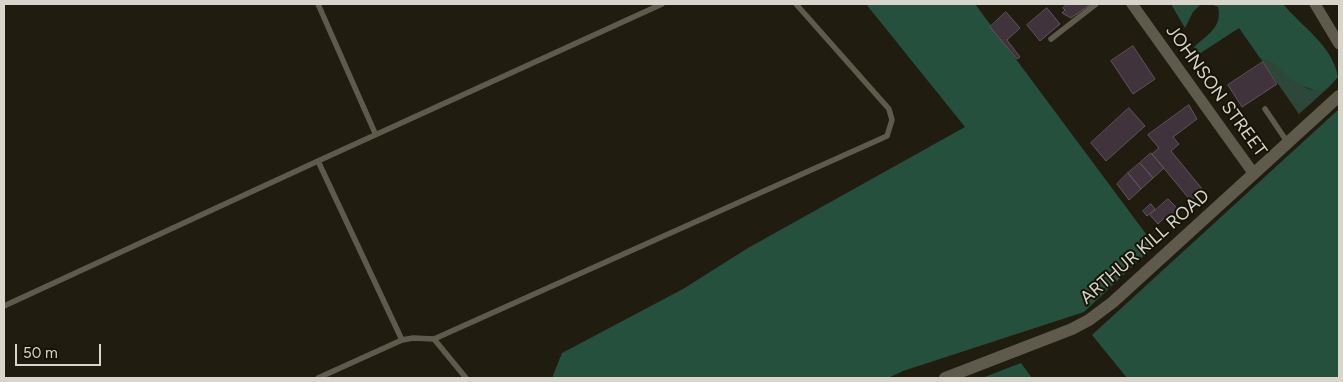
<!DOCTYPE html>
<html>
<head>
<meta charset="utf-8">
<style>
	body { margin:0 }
	#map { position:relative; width:1343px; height:382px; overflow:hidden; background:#201c10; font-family:Figtree,sans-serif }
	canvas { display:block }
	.frame { position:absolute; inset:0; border:5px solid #d7d5cc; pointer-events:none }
	.scale { position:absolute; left:15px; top:344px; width:86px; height:22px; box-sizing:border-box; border:2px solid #d7d5cc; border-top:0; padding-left:6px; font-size:15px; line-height:18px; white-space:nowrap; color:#d7d5cc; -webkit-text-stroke:4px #161307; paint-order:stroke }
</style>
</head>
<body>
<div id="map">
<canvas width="1343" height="382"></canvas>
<div class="frame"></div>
<div class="scale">50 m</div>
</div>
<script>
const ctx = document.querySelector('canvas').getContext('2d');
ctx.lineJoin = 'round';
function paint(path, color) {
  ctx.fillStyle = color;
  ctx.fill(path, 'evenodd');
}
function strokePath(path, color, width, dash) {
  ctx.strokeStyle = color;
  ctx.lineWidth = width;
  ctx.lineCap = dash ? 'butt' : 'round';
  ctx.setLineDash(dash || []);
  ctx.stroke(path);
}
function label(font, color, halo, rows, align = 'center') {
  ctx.font = font + ' Figtree,sans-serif';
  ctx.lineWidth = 4;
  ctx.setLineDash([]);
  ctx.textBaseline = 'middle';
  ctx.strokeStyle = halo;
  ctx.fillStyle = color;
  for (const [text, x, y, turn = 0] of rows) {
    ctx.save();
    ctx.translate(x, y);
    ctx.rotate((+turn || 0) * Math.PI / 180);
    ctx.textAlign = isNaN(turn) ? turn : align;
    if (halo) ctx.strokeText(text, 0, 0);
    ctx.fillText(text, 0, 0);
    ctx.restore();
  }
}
paint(new Path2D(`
	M 1260,58 C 1265,60 1271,62 1276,64 C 1293,76 1304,97 1328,88 L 1299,114 Z`), '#2d473b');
paint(new Path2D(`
	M 866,4 L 975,4 L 1152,242 L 1151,249 L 1084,312 L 903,371 L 888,378 L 552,378 L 562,353 L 683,289 L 748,248 L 965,127 Z
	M 1171,4 L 1201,4 L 1193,12 L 1185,28 Z
	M 1211,4 L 1283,4 C 1302,27 1333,46 1338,77 L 1328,88 L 1319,92 L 1297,84 L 1275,64 L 1260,58 L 1239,28 L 1199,54 L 1194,47 C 1207,35 1223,27 1218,7 Z
	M 1339,109 L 1339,378 L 1127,378 L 1092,335 Z
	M 1021,363 L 1032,378 L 982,378 Z`), '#26503e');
const building = new Path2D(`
	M 1068,4 L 1091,4 L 1071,18 L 1062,13 L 1065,10 L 1063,8 Z
	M 1047,8 L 1060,24 L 1040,41 L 1027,25 Z
	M 1006,12 L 1020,28 L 1007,40 L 1020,57 L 1017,59 L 990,27 Z
	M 1133,46 L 1155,79 L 1133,94 L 1111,61 Z
	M 1263,62 L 1277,84 L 1242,107 L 1228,85 Z
	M 1189,105 L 1197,119 L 1173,137 L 1179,144 L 1171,151 L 1203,190 L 1191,201 L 1152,154 L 1159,148 L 1148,135 Z
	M 1129,108 L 1145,126 L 1106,161 L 1091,143 Z
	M 1151,153 L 1164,168 L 1153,178 L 1140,163 Z
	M 1140,163 L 1153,178 L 1141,189 L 1128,173 Z
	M 1128,173 L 1141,189 L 1129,200 L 1117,184 Z
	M 1168,199 L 1179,210 L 1166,221 L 1164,218 L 1158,224 L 1150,215 Z
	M 1151,204 L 1155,209 L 1147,216 L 1143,211 Z`);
paint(building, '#40333b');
strokePath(building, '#62545c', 1);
strokePath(new Path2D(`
	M 318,4 L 375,133
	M 1051,39 L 1096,4
	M 1265,109 L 1288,143
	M 318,161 L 662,4
	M 4,306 L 318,161 L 402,340
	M 434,339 L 466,378
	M 318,378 L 402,340 L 413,338 L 434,339 L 887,136 L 892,120 L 889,109 L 796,4`), '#5f5b4c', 5.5);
strokePath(new Path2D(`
	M 1132,4 L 1254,174
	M 1315,4 L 1339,44`), '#5f5b4c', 11);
strokePath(new Path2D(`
	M 945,378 L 1072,329 L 1089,320 L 1113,302 L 1339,96`), '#5f5b4c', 12);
label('18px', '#d7d5cc', '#161307', [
	["JOHNSON STREET",1216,91,54],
	["ARTHUR KILL ROAD",1145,247,-41]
]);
</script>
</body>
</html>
